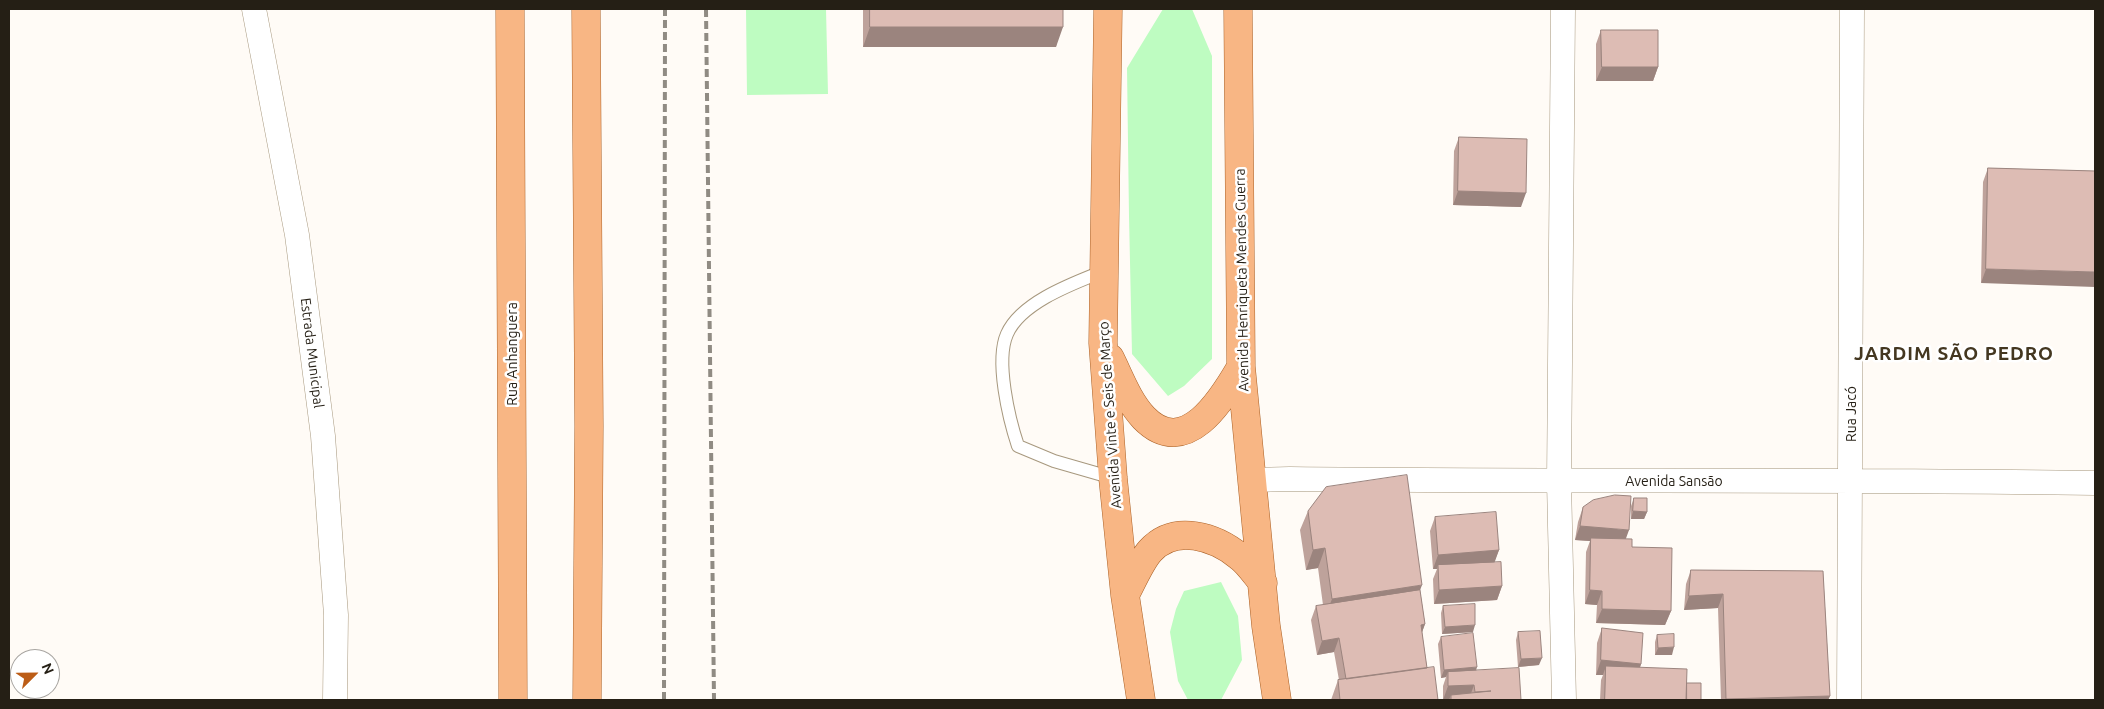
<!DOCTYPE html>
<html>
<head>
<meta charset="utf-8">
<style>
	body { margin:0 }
	#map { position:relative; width:2104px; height:709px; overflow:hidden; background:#fffbf6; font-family:Ubuntu,sans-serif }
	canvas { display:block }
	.frame { position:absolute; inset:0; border:10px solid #251f15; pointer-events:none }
	.north { position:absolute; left:10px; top:649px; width:50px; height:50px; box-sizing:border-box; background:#fff; border:1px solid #a8a5a1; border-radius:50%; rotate:67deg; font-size:14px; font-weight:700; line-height:20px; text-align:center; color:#251f15 }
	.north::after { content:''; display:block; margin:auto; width:18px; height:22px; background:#bc5d17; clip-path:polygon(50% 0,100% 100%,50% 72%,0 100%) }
</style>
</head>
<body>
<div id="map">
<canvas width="2104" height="709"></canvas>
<div class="frame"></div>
<div class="north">N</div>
</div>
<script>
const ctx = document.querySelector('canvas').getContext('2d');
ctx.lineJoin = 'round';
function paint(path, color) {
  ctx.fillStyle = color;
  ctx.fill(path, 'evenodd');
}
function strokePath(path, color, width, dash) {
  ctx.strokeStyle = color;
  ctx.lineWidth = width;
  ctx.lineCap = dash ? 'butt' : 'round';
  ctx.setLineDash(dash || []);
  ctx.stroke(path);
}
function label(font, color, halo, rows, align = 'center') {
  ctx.font = font + ' Ubuntu,sans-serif';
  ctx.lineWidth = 5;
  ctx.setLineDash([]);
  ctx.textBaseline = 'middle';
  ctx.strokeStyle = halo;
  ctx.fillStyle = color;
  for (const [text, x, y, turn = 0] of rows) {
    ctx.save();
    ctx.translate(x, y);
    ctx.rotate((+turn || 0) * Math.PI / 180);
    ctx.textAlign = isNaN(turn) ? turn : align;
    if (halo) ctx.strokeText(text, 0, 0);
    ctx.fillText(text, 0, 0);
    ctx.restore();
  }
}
paint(new Path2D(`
	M 746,9 L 826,9 L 828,94 L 747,95 Z
	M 1163,9 L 1192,9 L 1212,56 L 1212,359 L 1184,386 L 1168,396 L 1132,354 L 1129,216 L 1127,68 Z
	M 1221,582 L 1238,616 L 1242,660 L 1221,700 L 1188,700 L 1178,681 L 1170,632 L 1176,609 L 1184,591 Z`), '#befcc1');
const service = new Path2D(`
	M 1104,271 C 1074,283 1021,302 1007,334 C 995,361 1009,419 1018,446 L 1054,461 L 1113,478`);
const minor = new Path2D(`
	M 254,9 L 297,235 L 323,436 L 336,615 L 335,700
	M 1563,9 L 1559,482 L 1564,700
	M 1252,480 L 1290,479 C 1558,482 1827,479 2095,483
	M 1849,700 L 1852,9`);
const primary = new Path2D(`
	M 510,9 L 513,700
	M 586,9 L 589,426 L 587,700
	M 1108,9 L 1103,343 L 1113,478 L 1125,595 L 1141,700
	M 1238,9 L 1241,367 L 1266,626 L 1277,700
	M 1110,358 C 1120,378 1128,401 1144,418 C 1185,460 1222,400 1241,367
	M 1125,595 C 1132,582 1141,561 1150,551 C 1175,523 1216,537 1240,557 C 1249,564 1256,575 1263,583`);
strokePath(service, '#a7987e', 14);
strokePath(minor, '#a7987e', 25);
strokePath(primary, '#ab6228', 29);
strokePath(service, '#fff', 12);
strokePath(minor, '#fff', 24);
strokePath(primary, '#f8b684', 28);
strokePath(new Path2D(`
	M 706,9 L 714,700
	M 664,700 L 665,9`), '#908b83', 4, [8, 4]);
paint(new Path2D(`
	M 863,9 L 1063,9 L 1056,47 L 863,47 Z
	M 1601,30 L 1658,67 L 1653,81 L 1596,81 L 1596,44 Z
	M 1459,137 L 1521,207 L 1453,205 L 1454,151 Z
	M 1988,168 L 2095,171 L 1981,283 L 1983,182 Z
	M 1634,498 L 1647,512 L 1644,519 L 1631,519 L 1631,506 Z
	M 1583,507 L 1625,539 L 1632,547 L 1671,611 L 1665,625 L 1596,623 L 1597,605 L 1585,604 L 1586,552 L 1590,541 L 1575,540 L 1578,522 Z
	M 1308,511 L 1420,590 L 1425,624 L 1422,632 L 1427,668 L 1438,700 L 1331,700 L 1338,680 L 1339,680 L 1334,652 L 1317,655 L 1311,620 L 1316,606 L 1323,605 L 1318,568 L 1306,570 L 1300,530 Z
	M 1435,517 L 1499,550 L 1494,562 L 1502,586 L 1497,600 L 1434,604 L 1433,579 L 1437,569 L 1433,569 L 1430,531 Z
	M 1691,570 L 1823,571 L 1830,696 L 1828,700 L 1721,700 L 1718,608 L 1684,610 L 1686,584 Z
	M 1443,606 L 1473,632 L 1442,634 L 1441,613 Z
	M 1602,628 L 1641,664 L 1640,668 L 1687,684 L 1701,700 L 1600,700 L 1601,680 L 1603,675 L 1596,675 L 1597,643 Z
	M 1518,632 L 1539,665 L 1518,667 L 1516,640 Z
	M 1657,635 L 1672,655 L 1655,655 L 1655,642 Z
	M 1441,637 L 1476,670 L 1521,700 L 1443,700 L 1443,686 L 1446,677 L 1441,678 L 1438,644 Z`), '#bea29b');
paint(new Path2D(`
	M 870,27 L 1063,27 L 1056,47 L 863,47 Z
	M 1602,67 L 1658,67 L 1653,81 L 1596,81 Z
	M 1458,191 L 1526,193 L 1521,207 L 1453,205 Z
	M 1986,269 L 2095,272 L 2095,287 L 1981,283 Z
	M 1633,511 L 1647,512 L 1644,519 L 1631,519 Z
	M 1580,526 L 1629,530 L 1624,544 L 1591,538 L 1590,541 L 1575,540 Z
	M 1325,548 L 1318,568 L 1306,570 L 1313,550 Z
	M 1499,550 L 1494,564 L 1438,565 L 1437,569 L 1433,569 L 1438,555 Z
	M 1422,585 L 1415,604 L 1325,618 L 1332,599 Z
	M 1502,586 L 1497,600 L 1434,604 L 1439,590 Z
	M 1590,590 L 1602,591 L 1597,605 L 1585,604 Z
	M 1723,594 L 1718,608 L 1684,610 L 1689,596 Z
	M 1602,609 L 1671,611 L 1665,625 L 1596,623 Z
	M 1425,624 L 1420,638 L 1421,625 Z
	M 1475,625 L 1473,632 L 1442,634 L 1445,627 Z
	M 1339,638 L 1334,652 L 1317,655 L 1322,641 Z
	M 1674,647 L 1672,655 L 1655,655 L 1658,648 Z
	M 1542,658 L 1539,665 L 1518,667 L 1521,659 Z
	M 1601,660 L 1641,664 L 1636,678 L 1606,666 L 1603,675 L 1596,675 Z
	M 1477,667 L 1475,674 L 1448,672 L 1446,677 L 1441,678 L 1444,670 Z
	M 1474,685 L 1469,699 L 1451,695 L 1449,700 L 1443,700 L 1448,686 Z
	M 1830,696 L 1828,700 L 1726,700 L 1726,699 Z`), '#9b847e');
const building = new Path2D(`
	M 870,9 L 1063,9 L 1063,27 L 870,27 Z
	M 1601,30 L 1658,30 L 1658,67 L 1602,67 Z
	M 1459,137 L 1527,139 L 1526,193 L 1458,191 Z
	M 1988,168 L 2095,171 L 2095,272 L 1986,269 Z
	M 1407,475 L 1422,585 L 1332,599 L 1325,548 L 1313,550 L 1308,511 L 1326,487 Z
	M 1615,495 L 1631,496 L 1629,530 L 1580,526 L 1583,507 L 1593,500 Z
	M 1634,498 L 1647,498 L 1647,512 L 1633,511 Z
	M 1496,512 L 1499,550 L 1438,555 L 1435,517 Z
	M 1591,538 L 1632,539 L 1632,547 L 1672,548 L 1671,611 L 1602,609 L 1602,591 L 1590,590 Z
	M 1501,562 L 1502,586 L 1439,590 L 1438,565 Z
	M 1691,570 L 1823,571 L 1830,696 L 1726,699 L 1723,594 L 1689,596 Z
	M 1420,590 L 1425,624 L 1421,625 L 1427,668 L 1346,679 L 1339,638 L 1322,641 L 1316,606 Z
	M 1475,604 L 1475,625 L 1445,627 L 1443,606 Z
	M 1602,628 L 1643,633 L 1641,664 L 1601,660 Z
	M 1540,631 L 1542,658 L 1521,659 L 1518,632 Z
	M 1473,633 L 1477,667 L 1444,670 L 1441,637 Z
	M 1674,634 L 1674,647 L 1658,648 L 1657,635 Z
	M 1606,666 L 1687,669 L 1686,700 L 1605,700 Z
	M 1434,667 L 1438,700 L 1340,700 L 1338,680 Z
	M 1519,668 L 1521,700 L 1451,700 L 1451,695 L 1491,691 L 1475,692 L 1474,685 L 1448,686 L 1448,672 Z
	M 1687,683 L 1701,683 L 1701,700 L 1687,700 Z`);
paint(building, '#ddbcb4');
strokePath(building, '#9b847e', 1);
label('14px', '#251f15', '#fff', [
	["Avenida Henriqueta Mendes Guerra",1242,280,-91],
	["Estrada Municipal",312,353,83],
	["Rua Anhanguera",512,354,-90],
	["Rua Jacó",1851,414,-90],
	["Avenida Vinte e Seis de Março",1110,415,-94],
	["Avenida Sansão",1674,481]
]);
ctx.letterSpacing = '1px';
label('bold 19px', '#443720', '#fff', [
	["JARDIM SÃO PEDRO",1954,354]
]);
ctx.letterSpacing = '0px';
</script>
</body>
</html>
